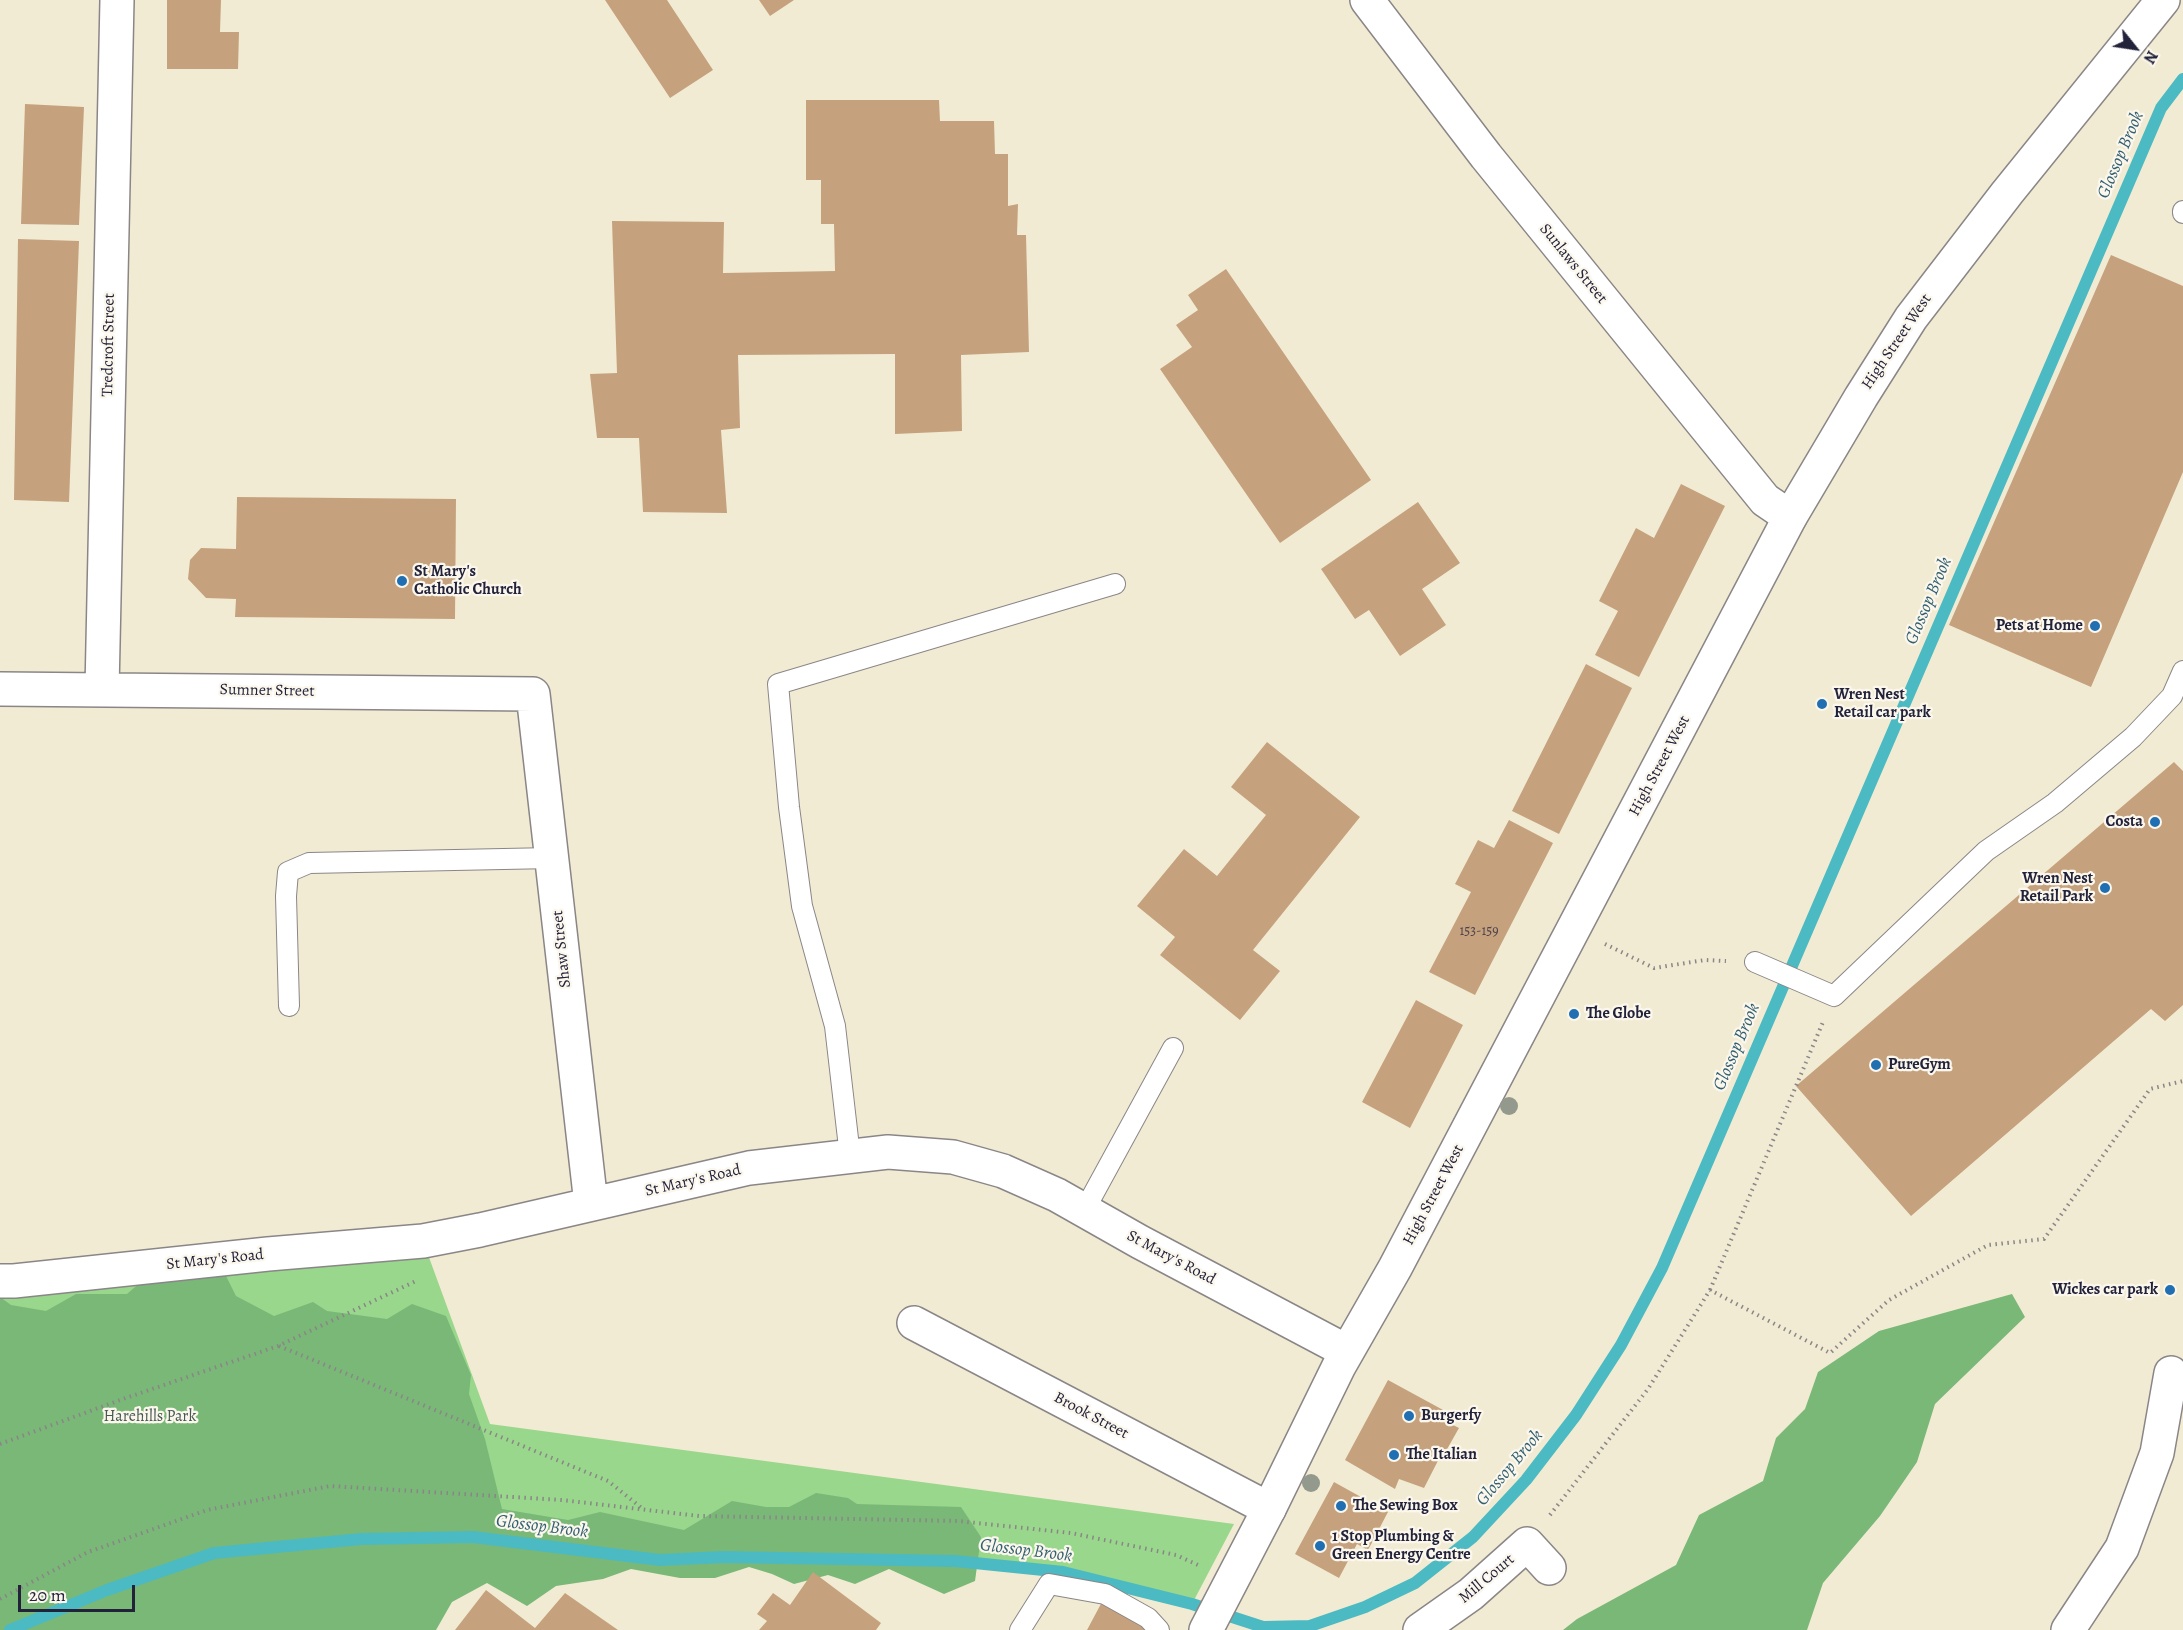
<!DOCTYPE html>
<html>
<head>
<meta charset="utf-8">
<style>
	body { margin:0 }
	#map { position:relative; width:2183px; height:1630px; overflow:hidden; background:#f2ebd3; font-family:Alegreya,serif }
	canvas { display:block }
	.north { position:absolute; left:2105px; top:18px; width:60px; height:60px; -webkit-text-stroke:4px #fbf7ec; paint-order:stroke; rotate:120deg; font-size:16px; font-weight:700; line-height:24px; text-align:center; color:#22223b }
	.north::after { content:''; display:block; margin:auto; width:21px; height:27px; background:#22223b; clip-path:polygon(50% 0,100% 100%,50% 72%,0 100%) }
	.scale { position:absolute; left:18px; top:1585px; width:117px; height:27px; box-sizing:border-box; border:3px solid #22223b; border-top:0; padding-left:8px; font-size:18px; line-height:21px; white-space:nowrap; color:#22223b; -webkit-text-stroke:4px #fbf7ec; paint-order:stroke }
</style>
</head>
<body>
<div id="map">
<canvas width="2183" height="1630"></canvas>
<div class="north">N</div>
<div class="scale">20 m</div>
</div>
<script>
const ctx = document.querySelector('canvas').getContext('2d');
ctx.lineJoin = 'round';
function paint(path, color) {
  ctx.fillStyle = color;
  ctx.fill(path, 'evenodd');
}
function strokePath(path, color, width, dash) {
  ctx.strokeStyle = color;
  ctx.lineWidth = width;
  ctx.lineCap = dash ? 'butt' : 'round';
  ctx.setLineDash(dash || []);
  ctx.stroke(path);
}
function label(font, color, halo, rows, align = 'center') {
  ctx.font = font + ' Alegreya,serif';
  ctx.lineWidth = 4.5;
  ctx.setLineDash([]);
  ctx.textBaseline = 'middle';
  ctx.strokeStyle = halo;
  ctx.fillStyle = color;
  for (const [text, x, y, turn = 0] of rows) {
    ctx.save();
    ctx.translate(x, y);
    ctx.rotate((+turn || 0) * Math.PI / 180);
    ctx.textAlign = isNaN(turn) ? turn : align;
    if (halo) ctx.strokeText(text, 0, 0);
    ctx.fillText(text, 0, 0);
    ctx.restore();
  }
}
paint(new Path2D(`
	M 423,1241 L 490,1424 L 1234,1524 L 1192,1604 L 1063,1572 L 955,1561 L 724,1557 L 0,1630 L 0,1281 Z`), '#99d78c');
paint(new Path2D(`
	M 226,1276 L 236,1296 L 274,1316 L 313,1302 L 327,1311 L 387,1319 L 412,1304 L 446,1316 L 471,1375 L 469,1394 L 485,1439 L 502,1509 L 568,1520 L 600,1512 L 684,1530 L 732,1501 L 766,1507 L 789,1507 L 816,1493 L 848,1498 L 857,1504 L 961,1507 L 981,1537 L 975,1581 L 944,1594 L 889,1569 L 855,1584 L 828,1575 L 794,1584 L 772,1574 L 749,1567 L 715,1578 L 680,1578 L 631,1569 L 603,1579 L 556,1586 L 527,1606 L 487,1583 L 452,1602 L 436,1630 L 0,1630 L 0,1297 L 11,1305 L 46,1311 L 76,1294 L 127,1294 L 142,1281 Z
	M 2012,1294 L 2025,1317 L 1935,1404 L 1917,1462 L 1880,1516 L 1823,1583 L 1807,1630 L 1563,1630 L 1577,1619 L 1676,1565 L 1699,1515 L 1763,1481 L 1776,1438 L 1805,1409 L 1818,1372 L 1879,1331 Z`), '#7ab878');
strokePath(new Path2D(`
	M 10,1630 L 107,1590 L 214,1553 L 361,1539 L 473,1537 L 660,1560 L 724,1557 L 955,1561 L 1063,1572 L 1192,1604 L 1263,1627 L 1310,1626 L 1365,1607 L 1415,1583 L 1473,1537 L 1526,1480 L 1576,1415 L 1621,1345 L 1662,1268 L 2161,108 L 2183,79`), '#4bbac2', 12);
paint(new Path2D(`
	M 167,0 L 221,0 L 220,32 L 239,32 L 238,69 L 167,69 Z
	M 605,0 L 667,0 L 713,70 L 670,98 Z
	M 759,0 L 794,0 L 770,16 Z
	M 806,100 L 939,100 L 940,121 L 994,121 L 995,154 L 1008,154 L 1008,206 L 1018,204 L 1017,235 L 1026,235 L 1029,352 L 961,355 L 962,431 L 895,434 L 895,354 L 738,355 L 740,428 L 721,430 L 727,513 L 643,512 L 639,438 L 597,438 L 590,374 L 617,373 L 612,221 L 724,222 L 723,273 L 835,271 L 834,224 L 821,224 L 821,180 L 806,180 Z
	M 25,104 L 84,107 L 79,225 L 21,224 Z
	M 18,239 L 79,241 L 69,502 L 14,500 Z
	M 2111,255 L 2183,286 L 2183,472 L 2091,687 L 1949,625 Z
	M 1226,269 L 1371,480 L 1280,543 L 1160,369 L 1192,347 L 1176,325 L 1198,310 L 1188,295 Z
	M 1681,484 L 1725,506 L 1639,677 L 1595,655 L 1618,611 L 1599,601 L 1636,528 L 1654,538 Z
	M 237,497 L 456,499 L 455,619 L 235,617 L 236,599 L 206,598 L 188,579 L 190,560 L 201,548 L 236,549 Z
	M 1418,502 L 1460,563 L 1422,589 L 1446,625 L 1400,656 L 1369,610 L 1355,619 L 1321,569 Z
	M 1586,664 L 1632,688 L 1559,834 L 1512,811 Z
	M 1267,742 L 1360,817 L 1253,950 L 1280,971 L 1240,1020 L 1160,955 L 1175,937 L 1137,906 L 1184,849 L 1217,876 L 1266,815 L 1231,787 Z
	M 2174,762 L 2183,771 L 2183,1005 L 2165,1021 L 2151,1009 L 1911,1216 L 1796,1086 Z
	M 1509,820 L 1553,843 L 1475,995 L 1429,972 L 1471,892 L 1455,884 L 1478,840 L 1494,848 Z
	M 1416,1000 L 1463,1025 L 1410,1128 L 1362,1102 Z
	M 1388,1380 L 1445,1411 L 1441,1419 L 1459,1428 L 1446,1451 L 1443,1451 L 1424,1488 L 1399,1479 L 1395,1489 L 1345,1460 Z
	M 1334,1482 L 1388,1512 L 1368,1550 L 1357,1544 L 1339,1578 L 1295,1554 Z
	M 813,1572 L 881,1623 L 876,1630 L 759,1630 L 767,1621 L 757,1614 L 773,1593 L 790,1605 Z
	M 486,1590 L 535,1628 L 565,1593 L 618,1630 L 455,1630 Z
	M 1103,1600 L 1151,1630 L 1087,1630 Z`), '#c5a27d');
const service = new Path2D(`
	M 2183,211 L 2183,213
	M 1755,962 L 1834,996 L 1986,851 L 2055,803 L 2133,737 L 2172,696 L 2183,671
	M 289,1006 L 286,896 L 288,872 L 309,863 L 552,858
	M 850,1156 L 835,1026 L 802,906 L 789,807 L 778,684 L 1115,584
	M 1084,1211 L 1173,1048
	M 1020,1630 L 1049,1584 L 1105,1594 L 1148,1618 L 1159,1630`);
const minor = new Path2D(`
	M 1367,0 L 1486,156 L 1765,500 L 1790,517
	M 0,689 L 533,694 L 591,1204
	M 102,689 L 117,0
	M 0,1281 L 14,1281 L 268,1254 L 423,1241 L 480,1230 L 749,1168 L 888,1152 L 953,1157 L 1003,1171 L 1057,1195 L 1140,1242 L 1346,1351
	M 914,1323 L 1269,1509
	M 1420,1630 L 1471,1594 L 1527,1544 L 1549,1568
	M 2068,1630 L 2122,1548 L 2157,1453 L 2171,1373`);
const primary = new Path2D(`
	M 1206,1630 L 1269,1509 L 1339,1366 L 1395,1268 L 1790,517 L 1861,397 L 1911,318 L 2007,193 L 2163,0`);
strokePath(service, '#8a8687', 22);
strokePath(minor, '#8a8687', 36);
strokePath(primary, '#8a8687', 36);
strokePath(new Path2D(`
	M 1605,944 L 1654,968 L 1705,960 L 1726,961
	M 1710,1290 L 1823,1022
	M 279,1346 L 608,1481 L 643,1509
	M 0,1444 L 123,1399 L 278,1346 L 416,1281
	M 1550,1515 L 1648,1389 L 1710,1290 L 1830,1353 L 1889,1300 L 1988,1245 L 2044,1239 L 2150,1089 L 2183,1081
	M 0,1599 L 88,1552 L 207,1510 L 330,1486 L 562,1500 L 699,1516 L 958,1521 L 1071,1533 L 1176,1555 L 1198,1565`), '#8a8687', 4, [1.5, 4.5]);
strokePath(service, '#fff', 20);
strokePath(minor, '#fff', 33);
strokePath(primary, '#fff', 33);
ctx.fillStyle = '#939a8d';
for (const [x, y] of [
	[1509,1106],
	[1311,1483]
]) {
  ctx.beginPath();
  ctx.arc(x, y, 9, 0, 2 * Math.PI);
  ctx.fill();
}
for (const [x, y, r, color] of [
	[402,581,6,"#1f6fb2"],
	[2095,626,6,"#1f6fb2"],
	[1822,704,6,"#1f6fb2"],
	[2155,822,6,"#1f6fb2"],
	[2105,888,6,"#1f6fb2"],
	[1574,1014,6,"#1f6fb2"],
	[1876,1065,6,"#1f6fb2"],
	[2170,1290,6,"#1f6fb2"],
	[1409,1416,6,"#1f6fb2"],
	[1394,1455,6,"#1f6fb2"],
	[1341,1506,6,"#1f6fb2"],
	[1320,1546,6,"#1f6fb2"]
]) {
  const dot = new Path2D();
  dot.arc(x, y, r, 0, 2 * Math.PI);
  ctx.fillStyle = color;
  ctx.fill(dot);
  strokePath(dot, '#fbf7ec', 2);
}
label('14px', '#4b424c', null, [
	["153-159",1479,932]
]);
label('16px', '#22223b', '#fbf7ec', [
	["Sunlaws Street",1573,264,51],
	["High Street West",1897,342,-56],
	["Tredcroft Street",109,345,-89],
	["Sumner Street",267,691,1],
	["High Street West",1660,766,-62],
	["Shaw Street",562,949,-96],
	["St Mary's Road",693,1181,-13],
	["High Street West",1434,1195,-62],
	["St Mary's Road",1171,1258,28],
	["St Mary's Road",215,1260,-6],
	["Brook Street",1091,1416,28],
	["Mill Court",1487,1579,-40]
]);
label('bold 16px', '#22223b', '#fbf7ec', [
	["St Mary's",414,572],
	["Catholic Church",414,590],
	["Pets at Home",2083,626,"right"],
	["Wren Nest",1834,695],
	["Retail car park",1834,713],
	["Costa",2143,822,"right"],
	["Wren Nest",2093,879,"right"],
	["Retail Park",2093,897,"right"],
	["The Globe",1586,1014],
	["PureGym",1888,1065],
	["Wickes car park",2158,1290,"right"],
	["Burgerfy",1421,1416],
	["The Italian",1406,1455],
	["The Sewing Box",1353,1506],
	["1 Stop Plumbing &",1332,1537],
	["Green Energy Centre",1332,1555]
], 'left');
label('16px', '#465853', '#fbf7ec', [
	["Harehills Park",150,1417]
]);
label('italic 18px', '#325f71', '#fbf7ec', [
	["Glossop Brook",2121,155,-67],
	["Glossop Brook",1929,601,-67],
	["Glossop Brook",1737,1047,-67],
	["Glossop Brook",1510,1468,-50],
	["Glossop Brook",542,1527,7],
	["Glossop Brook",1026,1551,7]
]);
</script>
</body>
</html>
